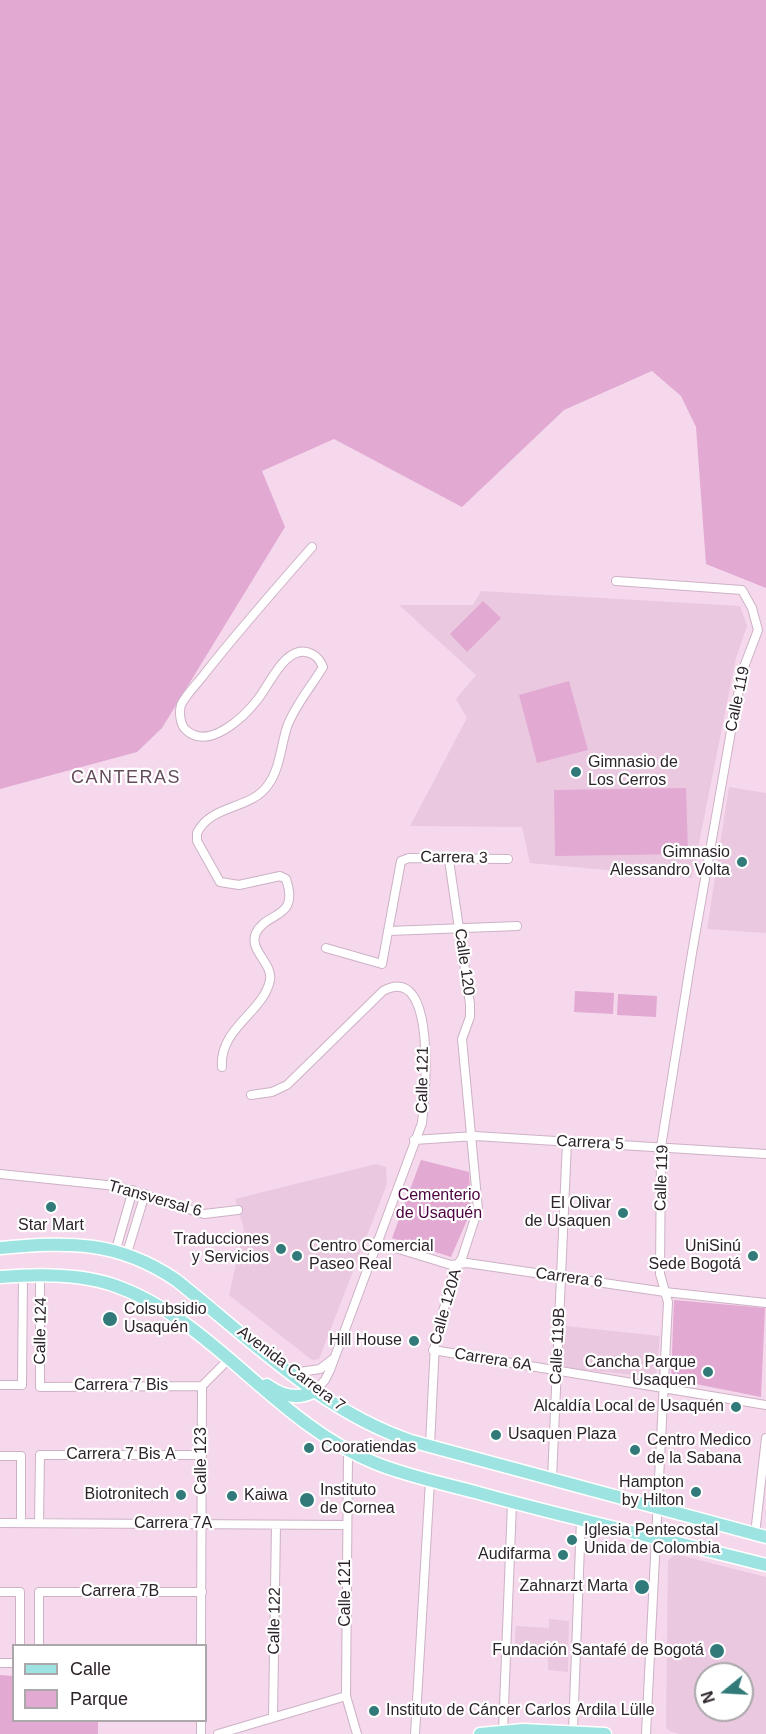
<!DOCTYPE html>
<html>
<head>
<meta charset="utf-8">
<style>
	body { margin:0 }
	#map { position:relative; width:766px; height:1734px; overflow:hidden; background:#f5d8ec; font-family:Arial,sans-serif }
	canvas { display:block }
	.legend { position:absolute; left:12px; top:1644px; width:195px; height:78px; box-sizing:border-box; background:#fff; border:2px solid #aba7aa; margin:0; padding:8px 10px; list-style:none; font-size:18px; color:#2d232a }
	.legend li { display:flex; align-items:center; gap:12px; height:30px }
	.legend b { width:30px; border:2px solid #aba7aa }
	.north { position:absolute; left:694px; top:1662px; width:60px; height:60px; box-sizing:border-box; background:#fff; border:2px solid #aba7aa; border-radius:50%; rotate:252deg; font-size:16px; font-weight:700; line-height:24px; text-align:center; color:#2d232a }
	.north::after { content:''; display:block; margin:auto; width:21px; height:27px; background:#317a79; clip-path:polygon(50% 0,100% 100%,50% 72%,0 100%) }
</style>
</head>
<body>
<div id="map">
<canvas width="766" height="1734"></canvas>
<ul class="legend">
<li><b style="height:8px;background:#9de3e2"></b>Calle</li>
<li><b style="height:16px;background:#e2a9d2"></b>Parque</li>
</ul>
<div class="north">N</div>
</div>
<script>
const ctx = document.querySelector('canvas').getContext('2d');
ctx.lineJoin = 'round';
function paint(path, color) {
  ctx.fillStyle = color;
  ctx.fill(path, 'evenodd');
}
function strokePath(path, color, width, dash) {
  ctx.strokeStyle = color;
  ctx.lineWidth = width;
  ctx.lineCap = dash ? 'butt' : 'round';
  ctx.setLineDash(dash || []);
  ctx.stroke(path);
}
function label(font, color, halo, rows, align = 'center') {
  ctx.font = font + ' Arial,sans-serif';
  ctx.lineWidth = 4.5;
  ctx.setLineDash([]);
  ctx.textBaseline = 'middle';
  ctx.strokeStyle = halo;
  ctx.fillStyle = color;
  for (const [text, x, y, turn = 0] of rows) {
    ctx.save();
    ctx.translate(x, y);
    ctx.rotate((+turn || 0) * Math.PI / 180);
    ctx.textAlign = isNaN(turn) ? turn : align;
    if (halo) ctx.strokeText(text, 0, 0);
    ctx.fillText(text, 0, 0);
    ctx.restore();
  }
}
paint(new Path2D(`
	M 481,591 L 740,606 L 747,626 L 736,658 L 692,878 L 530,863 L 522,827 L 410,826 L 467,718 L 456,699 L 476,675 L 399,605 L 473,605 Z
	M 729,787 L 766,793 L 766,933 L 707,929 Z
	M 376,1164 L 386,1167 L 387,1184 L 319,1359 L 312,1360 L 229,1295 L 244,1229 L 235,1199 Z
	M 566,1326 L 660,1336 L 656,1377 L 561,1368 Z
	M 675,1554 L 766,1577 L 766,1734 L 680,1734 L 669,1731 L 666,1727 L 668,1561 ZM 706,1674 L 742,1674 L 742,1710 L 706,1710 Z
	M 549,1619 L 569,1621 L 568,1672 L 548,1670 L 548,1657 L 514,1654 L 516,1626 L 549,1628 Z`), '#eac8e0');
paint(new Path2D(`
	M 0,0 L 766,0 L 766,588 L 706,564 L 696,427 L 681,396 L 652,371 L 564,410 L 462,507 L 334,439 L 262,471 L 285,527 L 162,728 L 137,752 L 0,789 Z
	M 483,601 L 501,618 L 467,652 L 450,634 Z
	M 569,681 L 588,750 L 537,763 L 519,695 Z
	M 686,788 L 688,854 L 555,856 L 554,790 Z
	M 575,991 L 614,993 L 613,1014 L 574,1012 Z
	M 618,994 L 657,996 L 656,1017 L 617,1015 Z
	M 421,1160 L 469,1172 L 471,1211 L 451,1257 L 392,1238 Z
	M 674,1300 L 765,1308 L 761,1397 L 671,1379 Z
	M 0,1675 L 13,1676 L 14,1720 L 98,1721 L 98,1734 L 0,1734 Z`), '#e2a9d2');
const street = new Path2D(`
	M 616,581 L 742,590 L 752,608 L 758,630 L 744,667 L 734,714 L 692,953 L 661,1147 L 660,1274 L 668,1302 L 646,1734
	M 389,931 L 517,926
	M 326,948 L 382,964 L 401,861 L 409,858 L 508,859
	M 222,1067 C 219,1028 264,1012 270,980 C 273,963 248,950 256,933 C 266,911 300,920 286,879 L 280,876 L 239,885 L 220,882 L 197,841 L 197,833 C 211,804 251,810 268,785 C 280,769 281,745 287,727 C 295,705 311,687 323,667 C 320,661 318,657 312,654 C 287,641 270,684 258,699 C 244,717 209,751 186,730 C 180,725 179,712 181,705 C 186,694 199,682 206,672 C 240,629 276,588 312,547
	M 251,1095 L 272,1092 L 287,1085 L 383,991 C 438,961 425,1097 422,1123 L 330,1370 L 325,1380 L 316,1390
	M 414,1140 L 475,1136 L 766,1154
	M 0,1174 L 116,1186 L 204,1214 L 238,1210
	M 376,1242 L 451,1265 L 467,1263 L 665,1292 L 766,1303
	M 116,1249 L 133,1190
	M 127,1253 L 145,1194
	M 40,1275 L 40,1387 L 202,1386
	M 433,1350 L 766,1405
	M 293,1373 L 320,1369 L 333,1359
	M 0,1385 L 22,1385 L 23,1275
	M 430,1445 L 435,1343 L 454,1270 L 462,1258 L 478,1209 L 462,1039 L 470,1017 L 470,1004 L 449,860
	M 348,1451 L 346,1696 L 357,1734
	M 0,1456 L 21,1456 L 21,1523
	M 552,1479 L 567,1142
	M 0,1523 L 347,1525
	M 39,1523 L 40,1455 L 202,1455
	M 755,1534 L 766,1438
	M 0,1592 L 20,1592 L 20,1646
	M 39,1646 L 39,1592 L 202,1592
	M 201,1646 L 202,1386 L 228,1360
	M 0,1663 L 14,1663
	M 273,1717 L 276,1525
	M 503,1731 L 512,1503
	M 573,1731 L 581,1519
	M 201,1734 L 201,1720
	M 218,1734 L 346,1696
	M 415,1734 L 430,1481`);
const primary = new Path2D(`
	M 0,1248 C 69,1242 117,1240 176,1280 C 249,1338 321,1411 411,1441 L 766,1537
	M 0,1277 C 36,1274 78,1273 113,1285 C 213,1319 275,1423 375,1463 C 407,1476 441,1483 475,1492 C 571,1519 669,1540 766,1565
	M 267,1385 C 282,1396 299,1401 316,1390
	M 480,1734 L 523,1730 L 605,1734`);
strokePath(street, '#cdb1c5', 10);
strokePath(primary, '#fff', 15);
strokePath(street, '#fff', 8);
strokePath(primary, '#9de3e2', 12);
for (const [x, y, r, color] of [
	[576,772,6,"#317a79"],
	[742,862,6,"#317a79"],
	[51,1207,6,"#317a79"],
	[623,1213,6,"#317a79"],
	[281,1249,6,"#317a79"],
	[297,1256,6,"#317a79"],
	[753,1256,6,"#317a79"],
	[110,1319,8,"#317a79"],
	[414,1341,6,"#317a79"],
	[708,1372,6,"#317a79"],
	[736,1407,6,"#317a79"],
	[496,1435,6,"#317a79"],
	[309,1448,6,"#317a79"],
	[635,1450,6,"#317a79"],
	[696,1492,6,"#317a79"],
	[181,1495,6,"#317a79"],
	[232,1496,6,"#317a79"],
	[307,1500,8,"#317a79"],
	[572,1540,6,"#317a79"],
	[563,1555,6,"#317a79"],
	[642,1587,8,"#317a79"],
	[717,1651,8,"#317a79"],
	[374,1711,6,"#317a79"]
]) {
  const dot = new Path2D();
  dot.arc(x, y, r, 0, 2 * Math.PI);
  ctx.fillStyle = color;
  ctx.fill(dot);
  strokePath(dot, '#fff', 2);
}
label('16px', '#2d232a', '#fff', [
	["Calle 119",738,699,-78],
	["Carrera 3",454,858,1],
	["Calle 120",464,962,82],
	["Calle 121",423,1080,-89],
	["Carrera 5",590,1143,3],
	["Calle 119",662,1178,-88],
	["Transversal 6",155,1199,16],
	["Carrera 6",569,1278,8],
	["Calle 120A",446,1307,-74],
	["Calle 124",41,1331,-89],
	["Calle 119B",558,1346,-87],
	["Carrera 6A",493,1360,9],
	["Avenida Carrera 7",291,1369,37],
	["Carrera 7 Bis",121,1386],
	["Carrera 7 Bis A",121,1455],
	["Calle 123",202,1461,-90],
	["Carrera 7A",173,1524],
	["Carrera 7B",120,1592],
	["Calle 121",346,1593,-90],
	["Calle 122",275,1621,-89]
]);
label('16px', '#2d232a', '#fff', [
	["Gimnasio de",588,763,"left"],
	["Los Cerros",588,781,"left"],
	["Gimnasio",730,853],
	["Alessandro Volta",730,871],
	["El Olivar",611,1204],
	["de Usaquen",611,1222],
	["Star Mart",51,1226,"center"],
	["Traducciones",269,1240],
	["y Servicios",269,1258],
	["Centro Comercial",309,1247,"left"],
	["Paseo Real",309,1265,"left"],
	["UniSinú",741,1247],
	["Sede Bogotá",741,1265],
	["Colsubsidio",124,1310,"left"],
	["Usaquén",124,1328,"left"],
	["Hill House",402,1341],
	["Cancha Parque",696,1363],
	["Usaquen",696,1381],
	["Alcaldía Local de Usaquén",724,1407],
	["Usaquen Plaza",508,1435,"left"],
	["Centro Medico",647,1441,"left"],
	["de la Sabana",647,1459,"left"],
	["Cooratiendas",321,1448,"left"],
	["Hampton",684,1483],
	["by Hilton",684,1501],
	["Instituto",320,1491,"left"],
	["de Cornea",320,1509,"left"],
	["Biotronitech",169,1495],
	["Kaiwa",244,1496,"left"],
	["Iglesia Pentecostal",584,1531,"left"],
	["Unida de Colombia",584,1549,"left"],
	["Audifarma",551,1555],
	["Zahnarzt Marta",628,1587],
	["Fundación Santafé de Bogotá",704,1651],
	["Instituto de Cáncer Carlos Ardila Lülle",386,1711,"left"]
], 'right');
label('16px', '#4c0240', '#fff', [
	["Cementerio",439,1196],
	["de Usaquén",439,1214]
]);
ctx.letterSpacing = '1.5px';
label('18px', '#644c5d', '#fff', [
	["CANTERAS",126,778]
]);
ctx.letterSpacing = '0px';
</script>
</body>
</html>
